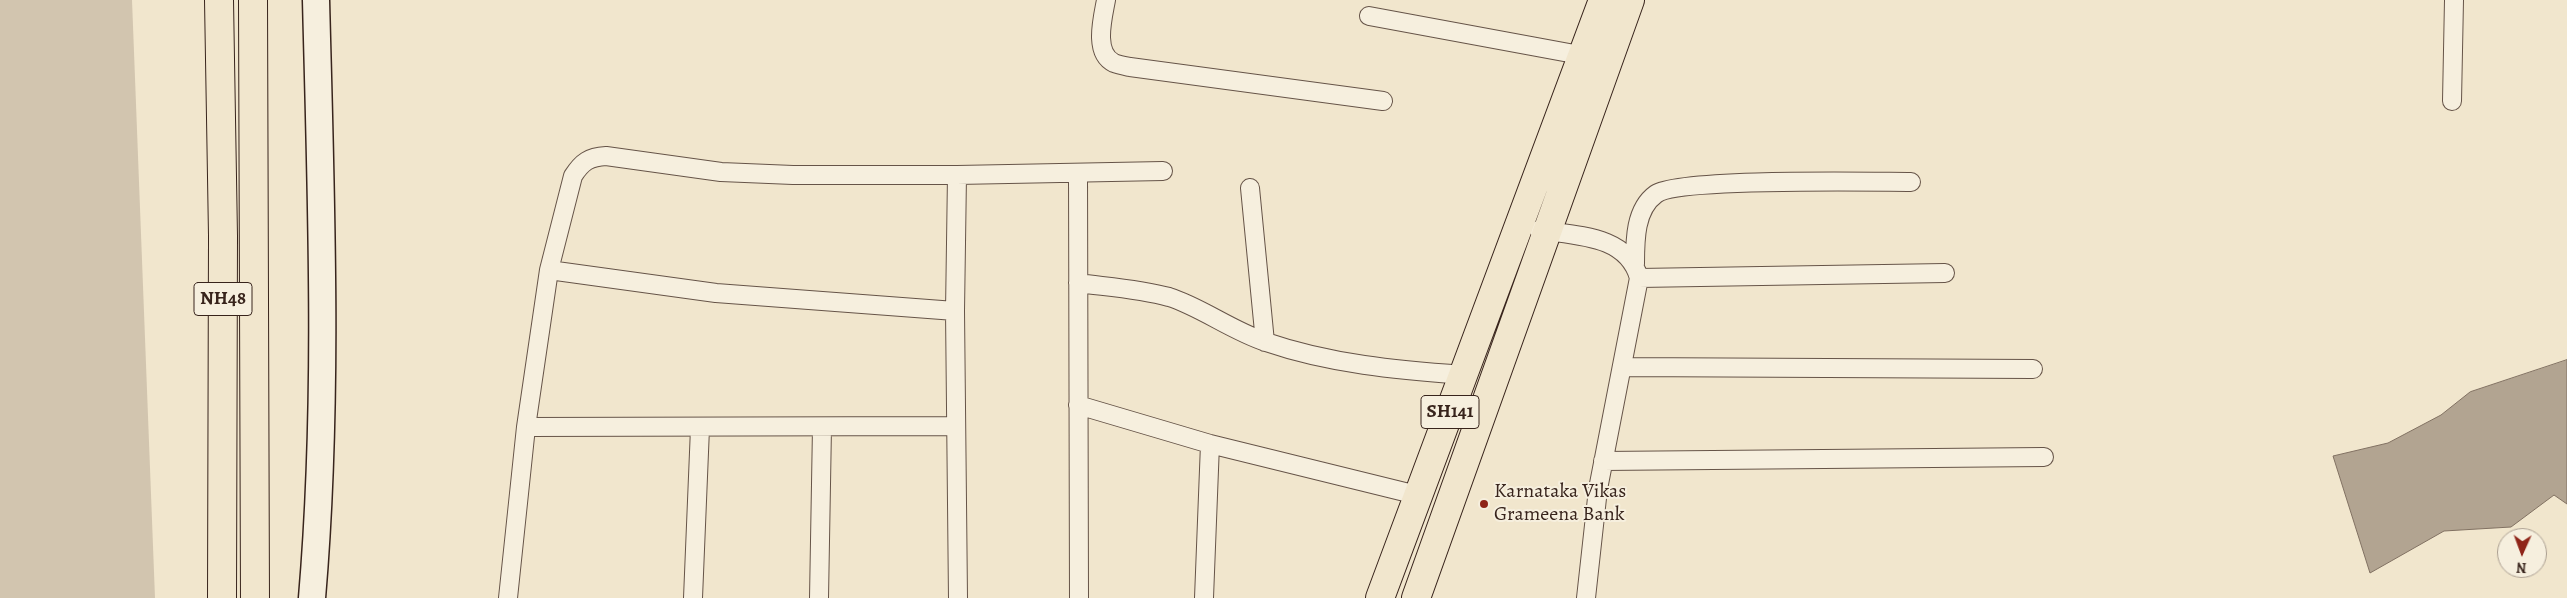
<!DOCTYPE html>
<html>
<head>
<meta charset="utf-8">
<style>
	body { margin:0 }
	#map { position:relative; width:2567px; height:598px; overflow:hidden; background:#f1e6cd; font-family:Alegreya,serif }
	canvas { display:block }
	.north { position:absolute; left:2497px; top:528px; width:50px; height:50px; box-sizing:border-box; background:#f6efde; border:1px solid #aa9e90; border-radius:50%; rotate:182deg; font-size:14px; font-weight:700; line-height:20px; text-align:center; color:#38241c }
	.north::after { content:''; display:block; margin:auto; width:18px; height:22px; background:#8f2418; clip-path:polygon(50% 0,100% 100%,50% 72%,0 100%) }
</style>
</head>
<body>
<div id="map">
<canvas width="2567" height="598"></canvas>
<div class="north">N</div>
</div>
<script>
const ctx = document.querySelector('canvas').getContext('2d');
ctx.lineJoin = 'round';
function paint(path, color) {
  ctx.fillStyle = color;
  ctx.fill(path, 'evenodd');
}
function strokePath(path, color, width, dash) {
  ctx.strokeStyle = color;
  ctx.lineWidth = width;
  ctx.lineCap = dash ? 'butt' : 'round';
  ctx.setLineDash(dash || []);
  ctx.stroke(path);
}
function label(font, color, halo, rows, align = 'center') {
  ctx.font = font + ' Alegreya,serif';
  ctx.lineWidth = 4;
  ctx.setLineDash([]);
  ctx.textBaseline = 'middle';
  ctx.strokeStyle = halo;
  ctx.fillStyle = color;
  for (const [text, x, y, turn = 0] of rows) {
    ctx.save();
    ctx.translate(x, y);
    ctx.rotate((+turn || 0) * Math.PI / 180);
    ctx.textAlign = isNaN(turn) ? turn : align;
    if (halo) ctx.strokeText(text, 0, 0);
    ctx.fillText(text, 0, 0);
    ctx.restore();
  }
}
paint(new Path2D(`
	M 0,0 L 132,0 L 155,598 L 0,598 Z`), '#d2c5af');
const water = new Path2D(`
	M 2567,360 L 2567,504 L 2554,495 L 2511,527 L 2444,531 L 2370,573 L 2333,456 L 2388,443 L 2441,415 L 2470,392 Z`);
paint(water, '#b2a491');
strokePath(water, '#817162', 1);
const street = new Path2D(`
	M 1106,0 C 1103,17 1093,53 1114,63 C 1119,65 1125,66 1130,67 L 1383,101
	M 1369,16 L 1580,55
	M 2452,101 L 2454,0
	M 1078,174 L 1079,598
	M 957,175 L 955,311 L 958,598
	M 1250,188 L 1265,342
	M 1539,230 C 1577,236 1627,235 1639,278 L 1598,489 L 1586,598
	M 1635,264 C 1635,240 1635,209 1656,194 C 1678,178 1872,182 1911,182
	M 549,270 L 716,293 L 955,311
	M 1639,278 L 1945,273
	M 1078,283 C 1108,287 1140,289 1169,297 C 1201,307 1232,331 1266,342 C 1330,364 1397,370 1464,375
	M 1622,367 L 2033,369
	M 1078,405 L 1210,444 L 1417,495
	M 526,427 L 956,426
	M 1603,461 L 2044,457
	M 508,598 L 526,427 L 549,270 L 573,176 C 582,162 589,157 606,156 L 721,172 L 793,175 L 957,175 L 1163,171
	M 693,598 L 700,428
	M 819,598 L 822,427
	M 1204,598 L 1210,444`);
const secondary = new Path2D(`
	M 312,598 C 329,399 321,199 316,0`);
const primary = new Path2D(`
	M 1380,598 L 1603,0
	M 1416,598 L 1630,0`);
const highway = new Path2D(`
	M 219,0 L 223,236 L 222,598
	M 253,0 L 255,598`);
strokePath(street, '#665448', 20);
strokePath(secondary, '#38241c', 29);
strokePath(primary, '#38241c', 30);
strokePath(highway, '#38241c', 30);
strokePath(street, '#f6efde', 18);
strokePath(secondary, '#f6efde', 26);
strokePath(primary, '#f1e6cd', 28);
strokePath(highway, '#f1e6cd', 28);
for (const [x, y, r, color] of [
	[1484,504,5,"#8f2418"]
]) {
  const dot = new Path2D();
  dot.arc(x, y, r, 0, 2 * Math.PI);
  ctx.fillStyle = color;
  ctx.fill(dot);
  strokePath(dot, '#f6efde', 2);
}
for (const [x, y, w] of [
	[223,299,58],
	[1450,412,58]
]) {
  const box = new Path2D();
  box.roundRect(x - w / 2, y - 16.5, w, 33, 4);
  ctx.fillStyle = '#f6efde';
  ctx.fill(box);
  strokePath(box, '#38241c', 1);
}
label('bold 19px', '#38241c', null, [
	["NH48",223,299],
	["SH141",1450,412]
]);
label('20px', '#38241c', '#f6efde', [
	["Karnataka Vikas",1494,492],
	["Grameena Bank",1494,515]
], 'left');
</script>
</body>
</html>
